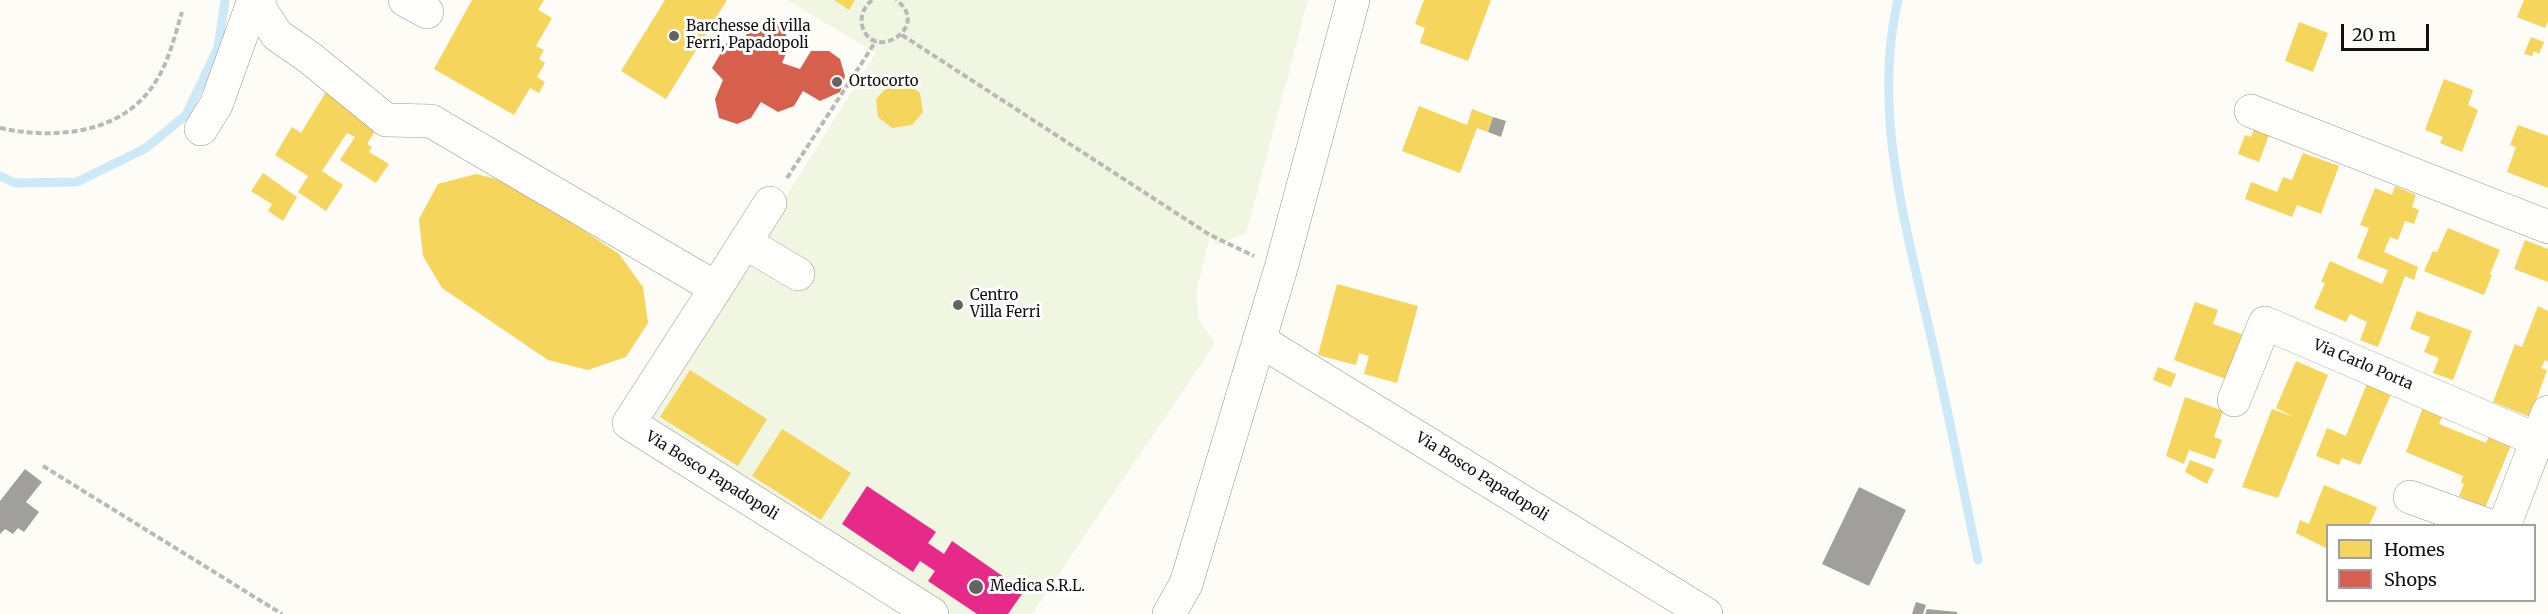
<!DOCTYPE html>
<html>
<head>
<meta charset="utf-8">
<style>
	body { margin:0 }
	#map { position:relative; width:2548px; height:614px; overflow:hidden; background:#fdfcf7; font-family:Merriweather,serif }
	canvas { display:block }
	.legend { position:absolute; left:2326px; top:524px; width:210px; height:78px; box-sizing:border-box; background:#fff; border:2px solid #a0a0a0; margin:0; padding:8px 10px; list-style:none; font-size:18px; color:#111 }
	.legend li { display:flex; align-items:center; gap:12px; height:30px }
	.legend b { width:30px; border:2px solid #a0a0a0 }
	.scale { position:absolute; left:2341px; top:24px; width:88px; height:27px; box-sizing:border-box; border:3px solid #111; border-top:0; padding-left:8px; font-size:18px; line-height:21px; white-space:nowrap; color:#111; -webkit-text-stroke:4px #fff; paint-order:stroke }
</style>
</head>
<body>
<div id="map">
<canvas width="2548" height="614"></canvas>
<ul class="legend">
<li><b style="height:16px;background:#f6d55c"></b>Homes</li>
<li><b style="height:16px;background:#d6604d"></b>Shops</li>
</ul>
<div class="scale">20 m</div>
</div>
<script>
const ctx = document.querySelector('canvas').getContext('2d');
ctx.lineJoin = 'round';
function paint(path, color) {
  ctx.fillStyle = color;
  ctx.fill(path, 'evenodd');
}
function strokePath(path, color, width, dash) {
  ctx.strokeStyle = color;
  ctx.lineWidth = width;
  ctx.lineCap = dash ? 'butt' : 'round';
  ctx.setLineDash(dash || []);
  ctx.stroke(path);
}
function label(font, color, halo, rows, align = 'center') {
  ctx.font = font + ' Merriweather,serif';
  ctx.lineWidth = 6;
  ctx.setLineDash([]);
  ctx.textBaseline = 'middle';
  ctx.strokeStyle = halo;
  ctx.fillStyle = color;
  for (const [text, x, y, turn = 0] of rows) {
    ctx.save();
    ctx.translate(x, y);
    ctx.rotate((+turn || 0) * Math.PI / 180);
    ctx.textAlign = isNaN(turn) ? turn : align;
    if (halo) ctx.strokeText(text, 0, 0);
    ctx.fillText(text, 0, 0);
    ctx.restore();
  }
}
paint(new Path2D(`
	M 787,0 L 1308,0 L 1246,233 L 1217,245 L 1210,236 L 1196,291 L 1198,318 L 1215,343 L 1032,614 L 907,614 L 633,441 L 876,53 Z`), '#f0f6e1');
paint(new Path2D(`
	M 472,0 L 544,0 L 538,10 L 552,18 L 536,46 L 544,50 L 539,59 L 545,63 L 537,77 L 545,82 L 539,93 L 530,88 L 514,115 L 434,69 Z
	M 665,0 L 727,0 L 666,99 L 621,71 Z
	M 834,0 L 855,0 L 849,10 Z
	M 1424,0 L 1491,0 L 1468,61 L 1420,43 L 1425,28 L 1415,24 Z
	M 2524,0 L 2548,0 L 2548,21 L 2545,28 L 2517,17 Z
	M 2299,22 L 2328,33 L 2313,72 L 2285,61 Z
	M 2531,37 L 2544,42 L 2539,54 L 2534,51 L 2532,56 L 2524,54 Z
	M 2444,79 L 2473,90 L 2468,105 L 2478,110 L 2462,152 L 2440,143 L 2443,137 L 2425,130 Z
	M 908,83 L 920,93 L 923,112 L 912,125 L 892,128 L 878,117 L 876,99 L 890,84 Z
	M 329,87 L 376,129 L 367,144 L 372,147 L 369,152 L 389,164 L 376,183 L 340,160 L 355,137 L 347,133 L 322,171 L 343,185 L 326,211 L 298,192 L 308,176 L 275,155 L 292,127 L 301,133 Z
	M 1419,106 L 1467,125 L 1472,109 L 1493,117 L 1488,132 L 1477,128 L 1460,173 L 1402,151 Z
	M 2518,125 L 2548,136 L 2548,188 L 2507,172 L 2516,147 L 2510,145 Z
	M 2254,129 L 2269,135 L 2259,162 L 2238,154 L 2245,135 L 2251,137 Z
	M 2303,153 L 2339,166 L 2321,214 L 2297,205 L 2292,217 L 2245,199 L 2251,182 L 2277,192 L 2283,177 L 2292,180 Z
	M 263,173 L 297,197 L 283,221 L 268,211 L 272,204 L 251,191 Z
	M 476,174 L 513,183 L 619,254 L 643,287 L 648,323 L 626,357 L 588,370 L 548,360 L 442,288 L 423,256 L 419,219 L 438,184 Z
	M 2395,186 L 2416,195 L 2412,207 L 2419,210 L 2414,224 L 2405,221 L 2398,240 L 2390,237 L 2384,252 L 2418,267 L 2414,280 L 2405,276 L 2378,347 L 2360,340 L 2367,322 L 2350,314 L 2346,322 L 2314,308 L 2325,283 L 2321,282 L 2330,261 L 2382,284 L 2388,270 L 2357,258 L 2369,228 L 2360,225 L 2375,188 L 2392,195 Z
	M 2448,228 L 2500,250 L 2490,274 L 2492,275 L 2484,295 L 2424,271 L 2433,251 L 2437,252 Z
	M 2525,240 L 2548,249 L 2548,282 L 2514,269 Z
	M 1337,284 L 1418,306 L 1397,383 L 1364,374 L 1369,356 L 1359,353 L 1356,365 L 1318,355 Z
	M 2195,302 L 2218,310 L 2213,324 L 2247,336 L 2231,381 L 2174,360 Z
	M 2538,306 L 2548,311 L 2548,362 L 2545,360 L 2541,368 L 2547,370 L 2530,417 L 2493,402 L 2515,344 L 2522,347 Z
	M 2417,311 L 2472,331 L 2453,380 L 2433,373 L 2439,358 L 2424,352 L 2430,337 L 2410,329 Z
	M 2296,361 L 2328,375 L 2278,498 L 2242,487 L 2272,409 L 2294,417 L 2276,408 Z
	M 2158,367 L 2176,374 L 2171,387 L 2153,380 Z
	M 690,370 L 767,419 L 738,466 L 660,417 Z
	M 2368,381 L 2392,392 L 2360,465 L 2342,458 L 2339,465 L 2316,456 L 2327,428 L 2346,436 Z
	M 2185,397 L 2223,411 L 2214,437 L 2222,440 L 2215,459 L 2189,450 L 2184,464 L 2166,456 Z
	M 2425,402 L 2445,410 L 2439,424 L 2486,443 L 2489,436 L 2511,445 L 2485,508 L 2459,496 L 2464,484 L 2461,483 L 2463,476 L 2406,452 Z
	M 782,429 L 851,473 L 821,520 L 752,476 Z
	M 2190,460 L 2214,469 L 2207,484 L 2185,472 Z
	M 2324,485 L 2377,507 L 2369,526 L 2328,526 L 2328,549 L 2296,533 L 2300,520 L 2309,524 Z`), '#f6d55c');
paint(new Path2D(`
	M 771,21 L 783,28 L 790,44 L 782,63 L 800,69 L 811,51 L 829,51 L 840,59 L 845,76 L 840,92 L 820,101 L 803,91 L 794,106 L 778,112 L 761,102 L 751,118 L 737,124 L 719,118 L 715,99 L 723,80 L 712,68 L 732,34 L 743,41 L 752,24 Z`), '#d6604d');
paint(new Path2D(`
	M 867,486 L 936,532 L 928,543 L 944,554 L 952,541 L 1024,591 L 1008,614 L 977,614 L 928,581 L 935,571 L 920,561 L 913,572 L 842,524 Z`), '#e7298a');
strokePath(new Path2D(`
	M 1898,0 C 1870,117 1911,244 1936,359 C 1951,426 1964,493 1978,560
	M 0,176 L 15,183 L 77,182 L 146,148 L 186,115 L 218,48 L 225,0`), '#cde8f7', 9);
paint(new Path2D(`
	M 1493,117 L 1506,121 L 1501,137 L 1488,132 Z
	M 25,469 L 42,482 L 26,502 L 39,512 L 24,532 L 18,528 L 13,534 L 5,529 L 0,534 L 0,501 Z
	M 1859,487 L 1906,510 L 1869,586 L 1822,564 Z
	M 1916,602 L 1926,605 L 1923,614 L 1912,614 Z
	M 1927,609 L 1957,612 L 1957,614 L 1925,614 Z`), '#a19f9c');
const minor = new Path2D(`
	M 259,0 L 260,9 L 277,35 L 310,58 L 386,120 L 431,121 L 716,288 L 629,423 L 932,614
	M 405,0 L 427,12
	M 2251,111 L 2548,227
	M 201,129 L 216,105 L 254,0
	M 746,243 L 798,274
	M 716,288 L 770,203
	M 1259,340 L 1706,614
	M 2234,400 L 2265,323 L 2537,440
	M 2410,497 L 2490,526
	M 2504,526 L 2548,412
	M 1169,614 L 1186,584 L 1281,268 L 1353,0`);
strokePath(minor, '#979795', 34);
strokePath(new Path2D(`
	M 872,0 C 865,6 860,15 862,25 C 872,65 933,26 896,0
	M 902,35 L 1210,235 L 1254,256
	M 0,128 C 56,140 124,134 156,81 C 169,61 175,35 182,12
	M 787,178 L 876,41
	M 43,466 L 282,614`), '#b9b9b8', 4, [6, 3]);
strokePath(minor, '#fffffe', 33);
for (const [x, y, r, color] of [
	[674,36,6,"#646362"],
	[837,82,6,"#646362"],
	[958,305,6,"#646362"],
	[976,587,8,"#646362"]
]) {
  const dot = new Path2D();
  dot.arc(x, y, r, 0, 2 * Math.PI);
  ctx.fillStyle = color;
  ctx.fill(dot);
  strokePath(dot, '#fff', 2);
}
label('15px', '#111', '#fff', [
	["Barchesse di villa",686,27],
	["Ferri, Papadopoli",686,44],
	["Ortocorto",849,82],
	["Centro",970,296],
	["Villa Ferri",970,313],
	["Medica S.R.L.",990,587]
], 'left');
label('15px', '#111', '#fff', [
	["Via Carlo Porta",2363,365,23],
	["Via Bosco Papadopoli",712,476,32],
	["Via Bosco Papadopoli",1482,477,32]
]);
</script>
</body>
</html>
